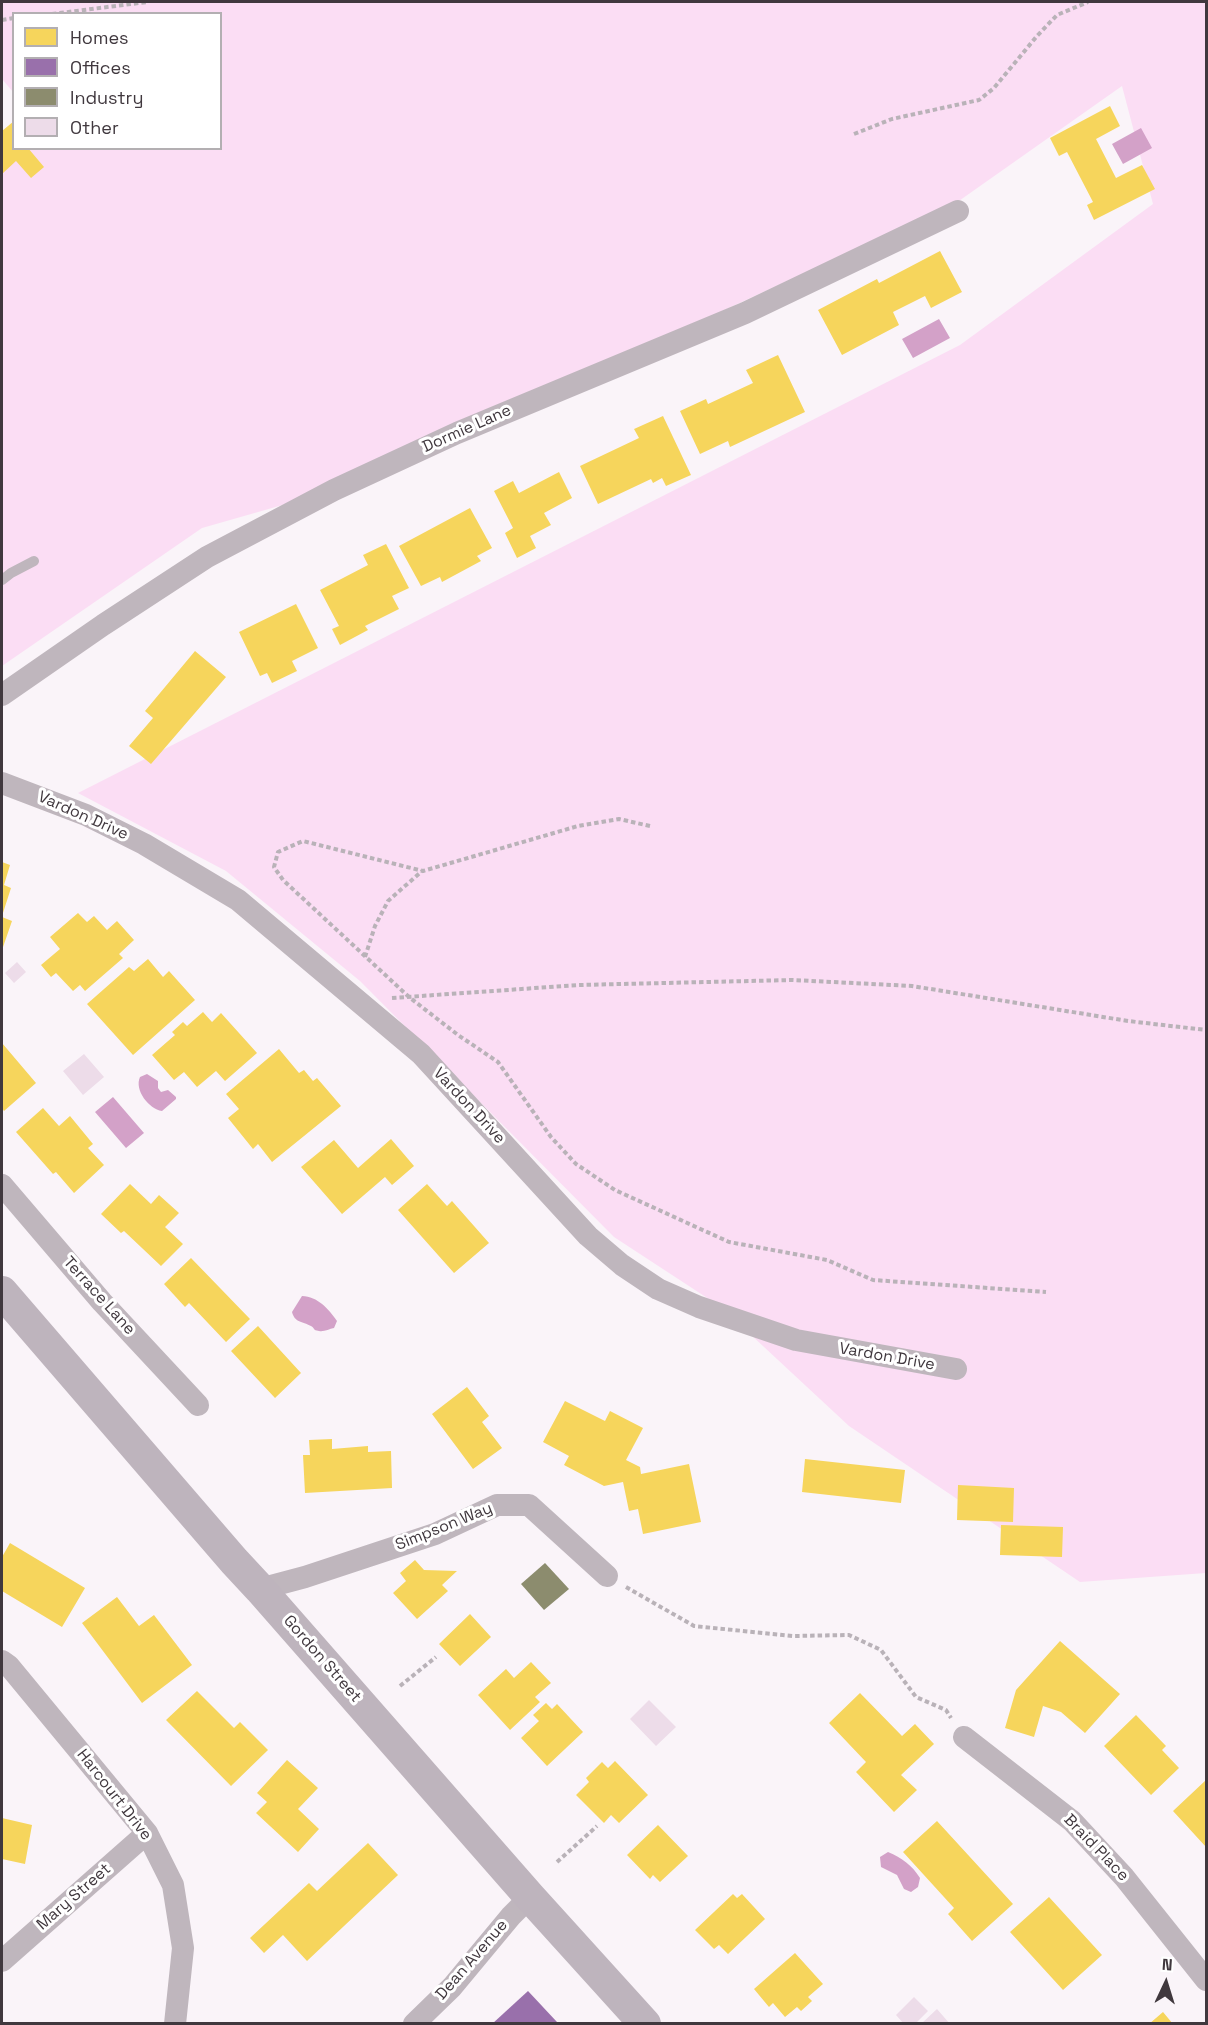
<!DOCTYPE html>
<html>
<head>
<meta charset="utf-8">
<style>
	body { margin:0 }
	#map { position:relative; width:1208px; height:2025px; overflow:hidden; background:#faf4f9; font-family:"Space Grotesk",sans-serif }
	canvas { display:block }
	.frame { position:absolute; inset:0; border:3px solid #40383e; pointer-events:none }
	.legend { position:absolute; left:12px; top:12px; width:210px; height:138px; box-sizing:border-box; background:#fff; border:2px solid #b3afb2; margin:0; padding:8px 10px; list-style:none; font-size:18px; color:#40383e }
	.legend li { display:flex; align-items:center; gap:12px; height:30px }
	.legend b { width:30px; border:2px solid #b3afb2 }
	.north { position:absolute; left:1136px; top:1953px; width:60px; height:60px; -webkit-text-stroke:4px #fff; paint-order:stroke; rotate:4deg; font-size:16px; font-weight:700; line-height:24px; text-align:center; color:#40383e }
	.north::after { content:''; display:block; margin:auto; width:21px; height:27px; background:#40383e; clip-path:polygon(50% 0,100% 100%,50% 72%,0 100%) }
</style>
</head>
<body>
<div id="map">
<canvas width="1208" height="2025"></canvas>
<div class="frame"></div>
<ul class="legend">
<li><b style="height:16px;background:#f6d55c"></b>Homes</li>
<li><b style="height:16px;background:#9970ab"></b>Offices</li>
<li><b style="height:16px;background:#8c8c6e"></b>Industry</li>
<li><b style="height:16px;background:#eddce9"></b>Other</li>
</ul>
<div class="north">N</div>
</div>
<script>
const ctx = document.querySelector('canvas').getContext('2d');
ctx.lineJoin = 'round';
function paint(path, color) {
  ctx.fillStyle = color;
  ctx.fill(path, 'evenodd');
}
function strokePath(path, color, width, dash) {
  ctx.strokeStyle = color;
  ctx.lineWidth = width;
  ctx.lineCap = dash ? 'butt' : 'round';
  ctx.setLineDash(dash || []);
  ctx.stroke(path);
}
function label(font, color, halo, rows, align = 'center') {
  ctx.font = font + ' "Space Grotesk",sans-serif';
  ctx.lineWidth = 6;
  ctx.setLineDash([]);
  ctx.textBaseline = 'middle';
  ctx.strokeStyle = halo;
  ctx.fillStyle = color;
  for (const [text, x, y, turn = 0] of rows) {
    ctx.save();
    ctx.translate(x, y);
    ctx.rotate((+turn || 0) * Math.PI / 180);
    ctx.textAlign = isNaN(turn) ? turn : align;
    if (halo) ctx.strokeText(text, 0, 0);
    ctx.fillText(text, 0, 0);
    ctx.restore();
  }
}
paint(new Path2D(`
	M 2,2 L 1206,2 L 1206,1573 L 1080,1582 L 849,1426 L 721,1307 L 614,1237 L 360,981 L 226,871 L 78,793 L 960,345 L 1153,204 L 1122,86 L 956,203 L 335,490 L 202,528 L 2,666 L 2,146 L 13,135 L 14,148 L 220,148 L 220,14 L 14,14 L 13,92 L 2,79 Z`), '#fbddf4');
paint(new Path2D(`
	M 1141,128 L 1152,148 L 1123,164 L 1112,144 Z
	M 939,319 L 950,338 L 913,358 L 902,339 Z
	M 147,1074 L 158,1081 L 158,1088 L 161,1092 L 168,1090 L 176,1097 L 176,1099 L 162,1111 C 149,1109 134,1090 140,1077 Z
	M 113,1097 L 144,1133 L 126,1148 L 95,1112 Z
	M 302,1296 C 318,1297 328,1308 337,1321 L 334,1328 C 329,1329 324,1332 319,1331 C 312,1330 316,1329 311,1326 C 302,1321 295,1323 292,1312 Z
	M 888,1852 C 902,1858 912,1865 920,1878 L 918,1887 L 911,1892 L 904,1889 L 897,1875 L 881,1867 L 880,1857 Z`), '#d3a1c8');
paint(new Path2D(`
	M 1110,106 L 1120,126 L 1096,139 L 1116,178 L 1142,165 L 1155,189 L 1094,220 L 1087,205 L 1093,202 L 1067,152 L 1059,156 L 1050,138 Z
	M 14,121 L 14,148 L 28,148 L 44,167 L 31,178 L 16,161 L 2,174 L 2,131 Z
	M 940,251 L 962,292 L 931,308 L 925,296 L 893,312 L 899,325 L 842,355 L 818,310 L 877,279 L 879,283 Z
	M 778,355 L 805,412 L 730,447 L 728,441 L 700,454 L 680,411 L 706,399 L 708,404 L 753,383 L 746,370 Z
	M 663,416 L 691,475 L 666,486 L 662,478 L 653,483 L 651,479 L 598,504 L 580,466 L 639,438 L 634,429 Z
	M 559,472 L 572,498 L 544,513 L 551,525 L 530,536 L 536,548 L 517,558 L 505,533 L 513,528 L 494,491 L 513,481 L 519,493 Z
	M 470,508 L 492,548 L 477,556 L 481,561 L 442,582 L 440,577 L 421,586 L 399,546 Z
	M 386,544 L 409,588 L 392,596 L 399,609 L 365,626 L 368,630 L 340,645 L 332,629 L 339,626 L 320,590 L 368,565 L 363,555 Z
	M 296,604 L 318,648 L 292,661 L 297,671 L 272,683 L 267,673 L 260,676 L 239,632 Z
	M 195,651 L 226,677 L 151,764 L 129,746 L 153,718 L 145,711 Z
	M 2,862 L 10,865 L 4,885 L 11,888 L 2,916 Z
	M 78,913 L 87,922 L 94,916 L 107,930 L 117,921 L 134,940 L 119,954 L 123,958 L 85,991 L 80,985 L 73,991 L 56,973 L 51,977 L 41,965 L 60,949 L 50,937 Z
	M 2,917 L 12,921 L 2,950 Z
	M 148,959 L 163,977 L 169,971 L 195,1000 L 133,1055 L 87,1004 L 129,967 L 134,971 Z
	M 203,1012 L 212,1022 L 221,1013 L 257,1053 L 225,1081 L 216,1071 L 197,1087 L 184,1072 L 174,1080 L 152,1055 L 175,1035 L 172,1032 L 183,1022 L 187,1026 Z
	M 2,1043 L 36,1083 L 4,1111 L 2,1108 Z
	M 279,1049 L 299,1073 L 304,1070 L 313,1081 L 317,1078 L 341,1106 L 272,1162 L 258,1144 L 253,1149 L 228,1118 L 239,1109 L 226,1094 Z
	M 43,1108 L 59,1126 L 70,1116 L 93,1144 L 88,1148 L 104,1165 L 74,1193 L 56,1172 L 53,1174 L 16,1132 Z
	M 391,1139 L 414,1166 L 392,1185 L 385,1177 L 342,1214 L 301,1167 L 334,1140 L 358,1168 Z
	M 130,1184 L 151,1204 L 159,1195 L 179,1213 L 165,1227 L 183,1244 L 161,1266 L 124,1231 L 121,1233 L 101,1214 Z
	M 427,1184 L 447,1206 L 452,1201 L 489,1243 L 454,1273 L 398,1210 Z
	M 191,1258 L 250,1319 L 226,1342 L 189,1303 L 185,1307 L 164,1284 Z
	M 258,1326 L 301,1373 L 275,1398 L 231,1351 Z
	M 467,1387 L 489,1416 L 482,1422 L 502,1448 L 473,1469 L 432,1414 Z
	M 565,1401 L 605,1421 L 610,1411 L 643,1428 L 626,1460 L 640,1467 L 641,1474 L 689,1464 L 701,1522 L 643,1534 L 638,1509 L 629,1511 L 623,1482 L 604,1486 L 564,1465 L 569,1456 L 543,1442 Z
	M 332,1439 L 332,1449 L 368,1446 L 368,1452 L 391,1451 L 392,1488 L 305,1493 L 303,1455 L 310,1455 L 309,1440 Z
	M 805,1459 L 905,1470 L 901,1503 L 802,1492 Z
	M 958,1485 L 1014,1488 L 1013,1522 L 957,1520 Z
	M 1001,1525 L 1063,1527 L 1062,1557 L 1000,1555 Z
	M 10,1543 L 85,1588 L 62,1627 L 2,1591 L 2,1557 Z
	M 415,1560 L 424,1570 L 457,1571 L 442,1585 L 448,1591 L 417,1619 L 393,1593 L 406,1581 L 400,1573 Z
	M 117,1597 L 139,1626 L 154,1615 L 192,1665 L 142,1703 L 82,1623 Z
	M 470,1614 L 491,1637 L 460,1666 L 439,1644 Z
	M 1060,1641 L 1120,1694 L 1085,1733 L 1061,1712 L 1043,1706 L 1034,1737 L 1005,1728 L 1016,1690 Z
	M 531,1662 L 551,1683 L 535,1697 L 540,1702 L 510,1730 L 478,1695 L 506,1669 L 514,1678 Z
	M 197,1691 L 234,1728 L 240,1722 L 268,1750 L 231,1786 L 166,1720 Z
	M 860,1693 L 902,1736 L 915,1724 L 934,1744 L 901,1775 L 917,1790 L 894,1812 L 856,1772 L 866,1762 L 829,1723 Z
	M 546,1703 L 552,1709 L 557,1704 L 583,1732 L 547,1766 L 521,1738 L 539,1721 L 533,1715 Z
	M 1136,1715 L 1166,1746 L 1162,1750 L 1179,1768 L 1151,1795 L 1104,1746 Z
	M 287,1760 L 318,1788 L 298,1809 L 319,1829 L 298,1852 L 256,1813 L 267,1802 L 257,1793 Z
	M 615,1761 L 648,1795 L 619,1823 L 611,1815 L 604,1823 L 576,1795 L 589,1782 L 586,1778 L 602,1762 L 608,1768 Z
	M 1206,1780 L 1206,1847 L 1173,1811 Z
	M 2,1818 L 32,1825 L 25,1864 L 2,1859 Z
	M 937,1821 L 1013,1904 L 972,1941 L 948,1914 L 954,1908 L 903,1852 Z
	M 658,1825 L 688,1856 L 660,1882 L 653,1875 L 650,1879 L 627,1855 Z
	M 368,1843 L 398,1875 L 307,1961 L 283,1935 L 264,1953 L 250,1938 L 309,1883 L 317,1891 Z
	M 733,1894 L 737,1898 L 742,1894 L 765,1919 L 728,1954 L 719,1945 L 714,1949 L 695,1930 Z
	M 1049,1897 L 1102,1955 L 1063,1990 L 1010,1932 Z
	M 795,1953 L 823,1984 L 808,1997 L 812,2001 L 801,2011 L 797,2007 L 785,2017 L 773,2003 L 769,2007 L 754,1989 Z
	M 1163,2012 L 1173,2024 L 1149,2024 Z`), '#f6d55c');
paint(new Path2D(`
	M 528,1991 L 557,2022 L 556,2024 L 492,2024 Z`), '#9970ab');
paint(new Path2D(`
	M 545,1563 L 569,1589 L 544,1610 L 521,1584 Z`), '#8c8c6e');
paint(new Path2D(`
	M 17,962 L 26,972 L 14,983 L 5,973 Z
	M 84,1054 L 104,1077 L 83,1095 L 63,1071 Z
	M 649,1700 L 676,1727 L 656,1746 L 630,1719 Z
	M 914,1997 L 928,2011 L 915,2024 L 904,2024 L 896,2015 Z
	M 937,2009 L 950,2024 L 921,2024 Z`), '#eddce9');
strokePath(new Path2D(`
	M 52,14 L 147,2
	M 2,20 L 14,18
	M 854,134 L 892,119 L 979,100 L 994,88 L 1037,36 L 1057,15 L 1088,2
	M 650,826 L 619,819 L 578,826 L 423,871 L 303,841 L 278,852 L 274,867 L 283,880 L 409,997 L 458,1035 L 498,1062 L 551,1137 L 576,1164 L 615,1190 L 729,1242 L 827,1260 L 873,1280 L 1046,1292
	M 365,957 L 375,926 L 388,901 L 422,871
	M 392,998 L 579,985 L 792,980 L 912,986 L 1128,1021 L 1206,1030
	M 626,1587 L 694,1626 L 793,1636 L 849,1635 L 881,1650 L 916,1697 L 946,1710 L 951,1718
	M 400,1686 L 436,1657
	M 557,1862 L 597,1826`), '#b9b2b8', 4, [4.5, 3]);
strokePath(new Path2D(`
	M 2,580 L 11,573 L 34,561`), '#bfb6bd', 10);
strokePath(new Path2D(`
	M 2,695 L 103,625 L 207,557 L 334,490 L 457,433 L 745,313 L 958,211
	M 2,783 L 86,815 L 144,844 L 238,900 L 421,1054 L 588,1236 L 622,1265 L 658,1289 L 699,1307 L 796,1340 L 956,1369
	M 2,1185 L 102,1302 L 198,1405
	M 260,1589 L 305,1577 L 435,1534 L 497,1505 L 529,1505 L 607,1576
	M 2,1661 L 9,1666 L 147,1833 L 173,1885 L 183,1948 L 175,2024
	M 964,1737 L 1072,1821 L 1124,1877 L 1206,1980
	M 2,1961 L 147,1833
	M 414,2024 L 452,1987 L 511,1916 L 530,1897`), '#bfb6bd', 22);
strokePath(new Path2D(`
	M 2,1292 L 234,1561 L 260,1589 L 530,1897 L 645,2024`), '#beb4bd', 32);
label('16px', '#40383e', '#fff', [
	["Dormie Lane",467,429,-24],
	["Vardon Drive",83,816,24],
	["Vardon Drive",469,1106,47],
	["Terrace Lane",99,1296,48],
	["Vardon Drive",887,1357,10],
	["Simpson Way",444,1527,-22],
	["Gordon Street",322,1659,49],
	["Harcourt Drive",114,1795,52],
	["Braid Place",1096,1848,46],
	["Mary Street",74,1897,-41],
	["Dean Avenue",472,1960,-49]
]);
</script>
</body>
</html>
